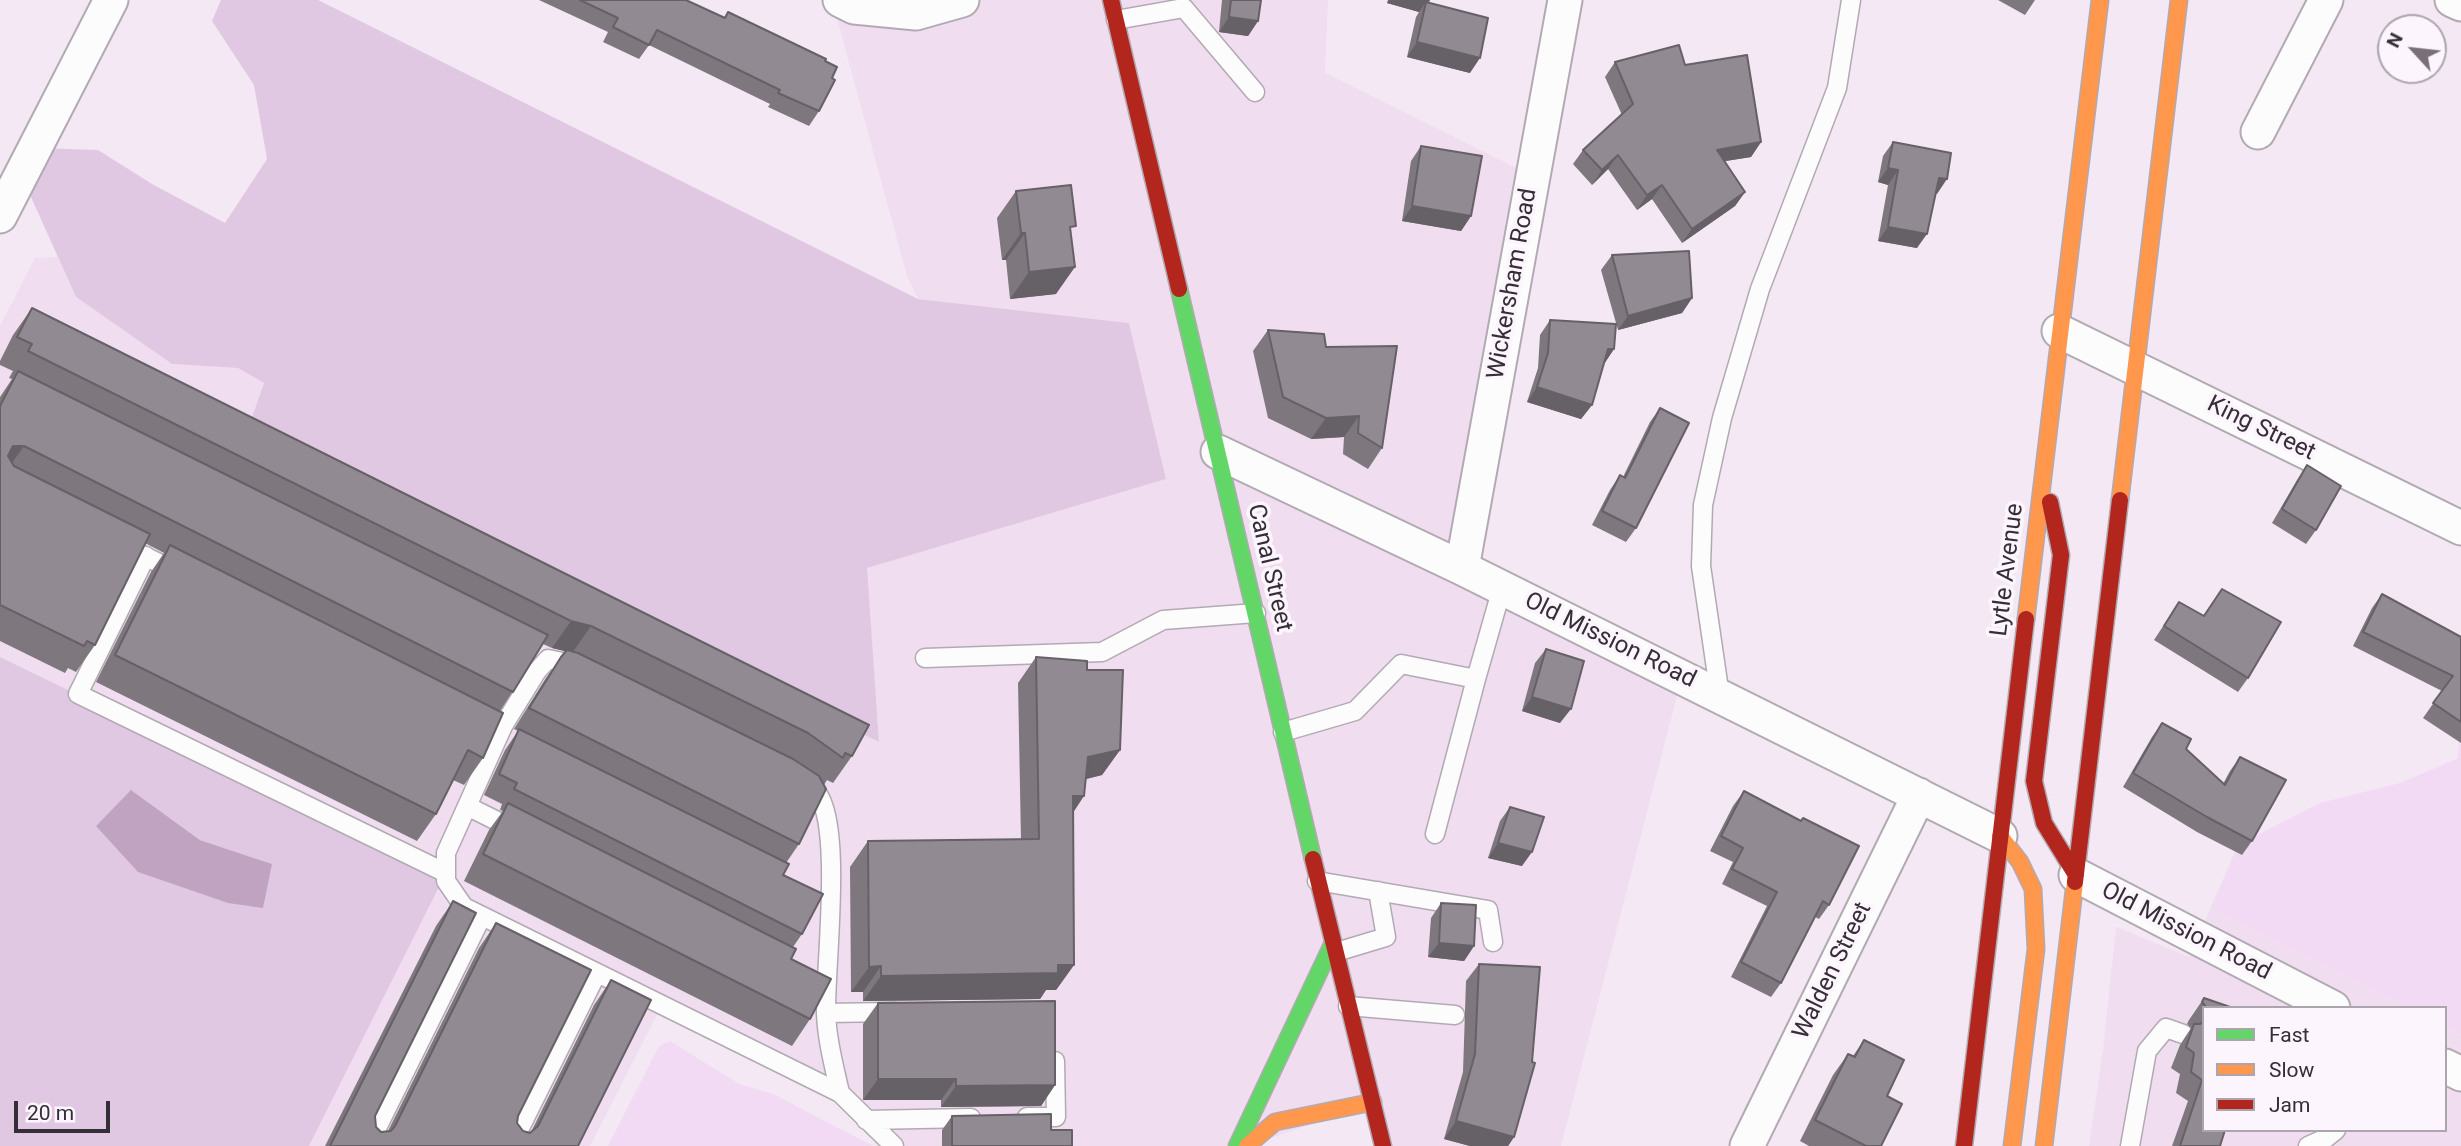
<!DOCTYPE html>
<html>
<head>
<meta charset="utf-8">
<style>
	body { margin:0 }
	#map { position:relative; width:2461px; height:1146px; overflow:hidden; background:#f3e8f3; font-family:Roboto,sans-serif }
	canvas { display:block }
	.legend { position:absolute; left:2202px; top:1006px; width:245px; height:126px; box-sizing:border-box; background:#fdf5fd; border:2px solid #ada5ad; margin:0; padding:9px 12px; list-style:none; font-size:21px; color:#352e36 }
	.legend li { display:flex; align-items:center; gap:14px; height:35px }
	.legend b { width:35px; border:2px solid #ada5ad }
	.north { position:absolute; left:2377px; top:14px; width:70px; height:70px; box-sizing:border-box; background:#fdf5fd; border:2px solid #ada5ad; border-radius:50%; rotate:297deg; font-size:19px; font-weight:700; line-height:28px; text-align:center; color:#352e36 }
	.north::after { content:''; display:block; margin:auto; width:24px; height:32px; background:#786f78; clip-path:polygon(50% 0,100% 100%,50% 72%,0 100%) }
	.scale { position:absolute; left:14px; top:1101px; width:96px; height:32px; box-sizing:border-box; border:4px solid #352e36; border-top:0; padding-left:9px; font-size:21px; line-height:24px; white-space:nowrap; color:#352e36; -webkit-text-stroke:5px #fdf5fd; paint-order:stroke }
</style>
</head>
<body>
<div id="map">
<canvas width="2461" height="1146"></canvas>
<ul class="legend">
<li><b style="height:9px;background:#63d668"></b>Fast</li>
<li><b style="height:9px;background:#ff974d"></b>Slow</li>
<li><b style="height:9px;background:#b3261e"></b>Jam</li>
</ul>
<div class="north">N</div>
<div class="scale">20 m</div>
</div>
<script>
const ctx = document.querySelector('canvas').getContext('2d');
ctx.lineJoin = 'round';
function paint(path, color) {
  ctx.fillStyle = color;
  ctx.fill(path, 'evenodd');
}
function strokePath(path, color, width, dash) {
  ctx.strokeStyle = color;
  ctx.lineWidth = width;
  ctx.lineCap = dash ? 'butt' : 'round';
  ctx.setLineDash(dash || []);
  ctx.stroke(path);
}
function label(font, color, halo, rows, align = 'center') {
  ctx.font = font + ' Roboto,sans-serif';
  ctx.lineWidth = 7;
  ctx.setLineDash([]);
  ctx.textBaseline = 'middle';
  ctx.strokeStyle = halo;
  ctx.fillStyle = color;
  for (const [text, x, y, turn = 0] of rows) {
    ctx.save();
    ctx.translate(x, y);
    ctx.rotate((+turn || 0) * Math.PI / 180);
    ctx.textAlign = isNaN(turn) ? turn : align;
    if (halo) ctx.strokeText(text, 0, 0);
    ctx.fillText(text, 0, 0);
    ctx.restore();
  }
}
paint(new Path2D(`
	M 832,0 L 1328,0 L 1325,73 L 1533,176 L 1462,567 L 1682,676 L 1561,1146 L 1383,1146 L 1373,1103 L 1247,1146 L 894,1146 L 859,1113 L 662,1005 L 590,1146 L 309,1146 L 446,873 L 0,657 L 0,326 L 35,258 L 58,257 L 76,297 L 172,364 L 238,368 L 264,383 L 252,417 L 879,742 L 866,568 L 1166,479 L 1129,323 L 918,299 L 907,276 Z
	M 2211,907 L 2408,1008 L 2204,1008 L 2204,1130 L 2445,1130 L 2445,1027 L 2461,1035 L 2461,1146 L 2089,1146 L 2103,1050 L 2116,927 L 2189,957 Z`), '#f0def0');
paint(new Path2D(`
	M 2461,735 L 2461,1035 L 2445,1027 L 2445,1008 L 2408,1008 L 2211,907 L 2238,845 L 2320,803 L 2400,783 L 2457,759 Z
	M 670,1041 L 739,1084 L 773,1094 L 873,1146 L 608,1146 L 659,1046 Z`), '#f2daf4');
paint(new Path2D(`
	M 221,0 L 318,0 L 918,299 L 1129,323 L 1166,479 L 867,568 L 879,742 L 254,441 L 252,417 L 264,383 L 238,368 L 172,364 L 76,297 L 31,197 L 39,148 L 98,150 L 152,184 L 225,223 L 267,159 L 254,85 L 212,21 Z
	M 0,657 L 446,873 L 309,1146 L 0,1146 ZM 132,791 L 200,840 L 272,864 L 96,826 Z`), '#e1c8e2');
paint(new Path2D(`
	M 131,790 L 200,840 L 272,864 L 263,908 L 228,903 L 138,872 L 96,826 Z`), '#c0a3c1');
const lane = new Path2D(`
	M 1116,20 L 1184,8 L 1255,92
	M 120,544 L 177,572
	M 146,556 L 78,694 L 446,873
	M 925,658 L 1102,652 L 1163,620 L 1256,613
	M 580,670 L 567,663 L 548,659 L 537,671 L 503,726 L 446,853 L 446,881 L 464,907 L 840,1093 L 894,1146
	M 1720,696 L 1701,566 L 1703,505 L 1722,418 L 1760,289 L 1837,88 L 1851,0
	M 1283,732 L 1355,711 L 1401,664 L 1476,679 L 1502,588
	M 804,784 C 807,787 814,790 817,793 C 843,826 825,967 826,1013 C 827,1040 834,1066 840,1093
	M 467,806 L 517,831
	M 1435,834 L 1476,679
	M 1317,881 L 1488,910 L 1493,942
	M 1333,953 L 1386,937 L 1378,891
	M 1348,1006 L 1455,1015
	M 826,1013 L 895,1012
	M 1027,1117 L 1056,1117 L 1055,1061
	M 866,1120 L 971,1118
	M 368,1146 L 482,916
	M 511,1146 L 597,973
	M 2130,1146 L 2147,1051 L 2166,1028 L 2183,1034
	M 2308,1146 L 2326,1138 L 2336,1130`);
const street = new Path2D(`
	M 840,0 L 854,7 L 916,13 L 962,0
	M 2452,0 L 2461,4
	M 2258,132 L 2326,0
	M 0,216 L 111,0
	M 2059,331 L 2461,528
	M 1218,452 L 1462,568 L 2000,836
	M 1462,568 L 1565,0
	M 2076,875 L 2333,1008
	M 2445,1066 L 2461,1074
	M 1747,1146 L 1919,795`);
const fast = new Path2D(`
	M 1179,289 L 1313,859
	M 1237,1146 L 1332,945`);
const slow = new Path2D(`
	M 2120,500 L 2179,0
	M 2026,619 L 2100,0
	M 2000,836 L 2020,862 L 2033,889 L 2036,949 L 2012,1146
	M 1247,1146 L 1275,1122 L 1373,1102
	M 2044,1146 L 2075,882`);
const jam = new Path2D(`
	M 1111,0 L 1179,289
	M 2050,502 L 2061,555 L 2034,781 L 2044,823 L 2076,875
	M 1313,859 L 1383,1146
	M 2075,882 L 2120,500
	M 1964,1146 L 2026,619`);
strokePath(lane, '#b2aab2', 21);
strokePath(street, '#b2aab2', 37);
strokePath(fast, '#b2aab2', 19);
strokePath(slow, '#b2aab2', 19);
strokePath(jam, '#b2aab2', 19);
strokePath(lane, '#fdfcfd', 18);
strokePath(street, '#fdfcfd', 33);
strokePath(fast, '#63d668', 16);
strokePath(slow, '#ff974d', 16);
strokePath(jam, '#b3261e', 16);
paint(new Path2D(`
	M 539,0 L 686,0 L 724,18 L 728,12 L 825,61 L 819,111 L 809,126 L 768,107 L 770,104 L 649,45 L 639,59 L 603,42 L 608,32 Z
	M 1222,0 L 1261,0 L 1258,21 L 1248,36 L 1219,32 Z
	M 1388,0 L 1430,0 L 1428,3 L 1470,73 L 1407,57 L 1416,17 L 1419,12 L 1387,3 Z
	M 1998,0 L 2035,0 L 2025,15 Z
	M 1615,62 L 1685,65 L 1761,142 L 1751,157 L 1725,161 L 1745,192 L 1735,206 L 1682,243 L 1652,199 L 1637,210 L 1608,169 L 1592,185 L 1573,164 L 1583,150 L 1622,115 L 1605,77 Z
	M 1893,142 L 1937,194 L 1936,194 L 1917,248 L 1878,241 L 1888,185 L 1878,182 L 1883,156 Z
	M 1421,146 L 1471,216 L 1461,231 L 1402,221 L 1411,161 Z
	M 1016,191 L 1071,233 L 1056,294 L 1010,299 L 1006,260 L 1002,260 L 997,218 Z
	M 1612,255 L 1692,298 L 1682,313 L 1618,330 L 1601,270 Z
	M 32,308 L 852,756 L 833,783 L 827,780 L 824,785 L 799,844 L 786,863 L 783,875 L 802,934 L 793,947 L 791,959 L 810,1019 L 792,1046 L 464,881 L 489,830 L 503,811 L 500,810 L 502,804 L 484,795 L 505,750 L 518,731 L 514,729 L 546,678 L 566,651 L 552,648 L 543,644 L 500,711 L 483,758 L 464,785 L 453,780 L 436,814 L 417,841 L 96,682 L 151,572 L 164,553 L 145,543 L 95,645 L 76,672 L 68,668 L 65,673 L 0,641 L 0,397 L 12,379 L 9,378 L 13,371 L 0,365 L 0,361 L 13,335 Z
	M 1550,320 L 1614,349 L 1604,364 L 1592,405 L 1581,419 L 1527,402 L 1538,368 L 1540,335 Z
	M 1268,330 L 1326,347 L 1382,448 L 1368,469 L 1343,454 L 1344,437 L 1311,439 L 1268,418 L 1253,351 Z
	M 1660,408 L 1636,528 L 1626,542 L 1592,525 L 1610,490 L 1620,475 L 1623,477 L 1650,422 Z
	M 2307,465 L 2316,530 L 2306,544 L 2272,523 L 2297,480 Z
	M 2222,589 L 2248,678 L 2238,692 L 2154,640 L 2179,602 L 2203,616 Z
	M 2382,594 L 2461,637 L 2461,743 L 2423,718 L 2442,691 L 2353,646 L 2372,608 Z
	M 1546,649 L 1560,723 L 1522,711 L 1535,663 Z
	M 1036,657 L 1087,670 L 1120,750 L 1102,775 L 1086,779 L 1073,812 L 1074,965 L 1056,990 L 1046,990 L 1040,999 L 863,1001 L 863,992 L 851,992 L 850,867 L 868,841 L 1021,840 L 1018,683 Z
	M 2162,723 L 2186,749 L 2223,784 L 2230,771 L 2240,757 L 2252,841 L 2242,855 L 2197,832 L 2123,787 L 2152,737 Z
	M 1744,791 L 1829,905 L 1819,919 L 1815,917 L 1781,983 L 1771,997 L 1731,977 L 1767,906 L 1722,884 L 1733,862 L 1710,851 L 1733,806 Z
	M 1510,807 L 1522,866 L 1488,858 L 1500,821 Z
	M 453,901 L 375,1116 L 376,1127 L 381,1132 L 388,1131 L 479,948 L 496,923 L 518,1116 L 517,1123 L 523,1131 L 531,1132 L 594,1005 L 611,980 L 578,1146 L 325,1146 L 436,926 Z
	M 1441,903 L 1474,946 L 1464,961 L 1428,957 L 1431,918 Z
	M 1479,964 L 1514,1137 L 1508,1146 L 1470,1146 L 1444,1139 L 1463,1072 L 1466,981 Z
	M 2204,998 L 2233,1008 L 2204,1008 L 2204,1130 L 2220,1146 L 2172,1146 L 2188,1101 L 2176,1093 L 2180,1074 L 2171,1068 L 2180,1045 L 2191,1028 L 2187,1024 L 2189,1020 Z
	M 878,1003 L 1055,1085 L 1041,1106 L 941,1107 L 941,1100 L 863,1100 L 863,1024 Z
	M 1864,1040 L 1887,1096 L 1881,1146 L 1809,1146 L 1800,1141 L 1833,1075 L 1848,1054 L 1853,1056 Z
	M 952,1116 L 1051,1130 L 1072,1146 L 942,1146 L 942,1130 Z`), '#7e777e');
paint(new Path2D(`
	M 1389,0 L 1430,0 L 1425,8 L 1426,2 L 1419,12 L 1387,3 Z
	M 1229,17 L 1258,21 L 1248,36 L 1219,32 Z
	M 1417,42 L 1480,58 L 1470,73 L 1407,57 Z
	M 1761,142 L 1751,157 L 1707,164 L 1717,150 Z
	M 1618,155 L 1608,169 L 1592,185 L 1602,170 Z
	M 1888,168 L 1898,170 L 1888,185 L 1878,182 Z
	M 1939,178 L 1947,179 L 1937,194 L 1929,192 Z
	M 1662,185 L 1652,199 L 1637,210 L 1647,195 Z
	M 1745,192 L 1735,206 L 1682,243 L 1692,229 Z
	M 1412,206 L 1471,216 L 1461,231 L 1402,221 Z
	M 1888,227 L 1927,234 L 1917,248 L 1878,241 Z
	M 1021,233 L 1025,233 L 1006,260 L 1002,260 Z
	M 1075,267 L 1056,294 L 1010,299 L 1029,272 Z
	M 1692,298 L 1682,313 L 1618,330 L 1628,316 Z
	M 1608,349 L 1614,349 L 1604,364 Z
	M 1537,387 L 1592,405 L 1581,419 L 1527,402 Z
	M 1359,416 L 1344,437 L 1311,439 L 1326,418 Z
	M 13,446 L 24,446 L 5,473 L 0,465 Z
	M 571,621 L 591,626 L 572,653 L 552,648 Z
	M 1532,697 L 1571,709 L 1560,723 L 1522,711 Z
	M 1120,750 L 1102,775 L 1070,783 L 1088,757 Z
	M 1073,796 L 1084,796 L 1067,822 Z
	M 1498,843 L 1532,852 L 1522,866 L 1488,858 Z
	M 1439,943 L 1474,946 L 1464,961 L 1428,957 Z
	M 1058,965 L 1074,965 L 1056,990 L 1046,990 L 1040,999 L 863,1001 L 881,976 Z
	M 881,966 L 863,992 L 851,992 L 869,967 Z
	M 878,1079 L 956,1079 L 941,1100 L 863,1100 Z
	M 1055,1085 L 1041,1106 L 941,1107 L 956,1086 Z
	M 1456,1121 L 1514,1137 L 1508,1146 L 1470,1146 L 1444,1139 Z`), '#666166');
const building = new Path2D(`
	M 580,0 L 686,0 L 725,18 L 728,12 L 826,59 L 825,61 L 837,67 L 832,78 L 835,80 L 819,111 L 778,93 L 780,90 L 657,30 L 649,45 L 613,27 L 618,18 Z
	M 1231,0 L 1261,0 L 1258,21 L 1229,17 Z
	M 1426,2 L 1488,18 L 1480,58 L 1417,42 Z
	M 1679,45 L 1685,65 L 1747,55 L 1761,142 L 1717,150 L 1745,192 L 1692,229 L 1662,185 L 1647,195 L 1618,155 L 1602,170 L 1583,150 L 1633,104 L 1615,62 Z
	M 1893,142 L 1951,153 L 1947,179 L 1939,178 L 1927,234 L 1888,227 L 1898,170 L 1888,168 Z
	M 1421,146 L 1482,156 L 1471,216 L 1412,206 Z
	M 1071,185 L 1076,226 L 1070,227 L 1075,267 L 1029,272 L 1025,233 L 1021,233 L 1016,191 Z
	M 1689,251 L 1692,298 L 1628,316 L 1612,255 Z
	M 32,308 L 869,725 L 852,756 L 845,753 L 843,758 L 808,733 L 591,626 L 571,621 L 28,351 L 32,344 L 17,337 Z
	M 1550,320 L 1616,324 L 1614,349 L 1608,349 L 1592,405 L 1537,387 L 1548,353 Z
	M 1268,330 L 1324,334 L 1326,347 L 1397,346 L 1382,448 L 1358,433 L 1359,416 L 1326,418 L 1283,397 Z
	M 18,371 L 548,635 L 513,692 L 24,446 L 13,446 L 8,456 L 14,466 L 150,534 L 95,645 L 87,641 L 84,646 L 0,605 L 0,406 Z
	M 1660,408 L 1689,423 L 1636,528 L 1602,511 L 1620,475 L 1625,478 Z
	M 2307,465 L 2341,486 L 2316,530 L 2282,509 Z
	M 170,545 L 503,713 L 483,758 L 468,750 L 436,814 L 115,655 Z
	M 2222,589 L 2281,622 L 2248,678 L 2164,626 L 2179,602 L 2204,616 Z
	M 2382,594 L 2461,637 L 2461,722 L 2433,703 L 2453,676 L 2363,632 Z
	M 1546,649 L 1584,661 L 1571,709 L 1532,697 Z
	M 567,650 L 578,653 L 793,759 L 819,776 L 826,789 L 799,844 L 529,708 L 561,657 Z
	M 1036,657 L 1087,661 L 1087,670 L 1123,670 L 1120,750 L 1088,757 L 1084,796 L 1073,796 L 1074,965 L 1058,965 L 1058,973 L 881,976 L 881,966 L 869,967 L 868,841 L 1039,839 Z
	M 2162,723 L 2191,739 L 2186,749 L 2225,785 L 2240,757 L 2286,780 L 2252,841 L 2207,817 L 2133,773 Z
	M 519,729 L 789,864 L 783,875 L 823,894 L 802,934 L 514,789 L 517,783 L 499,774 Z
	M 1744,791 L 1801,821 L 1803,818 L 1859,846 L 1829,905 L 1823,901 L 1781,983 L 1741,962 L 1777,892 L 1732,869 L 1743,848 L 1721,836 Z
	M 508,803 L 796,949 L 791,959 L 831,979 L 810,1019 L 483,854 Z
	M 1510,807 L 1544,817 L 1532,852 L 1498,843 Z
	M 453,901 L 476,913 L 375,1116 L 376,1127 L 381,1132 L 391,1131 L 395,1126 L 496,923 L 591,970 L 518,1116 L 517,1123 L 523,1131 L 530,1133 L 538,1126 L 611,980 L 651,1000 L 578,1146 L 330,1146 Z
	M 1441,903 L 1476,905 L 1474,946 L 1439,943 Z
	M 1479,964 L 1540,967 L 1532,1062 L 1535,1063 L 1514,1137 L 1456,1121 L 1475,1054 Z
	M 2204,998 L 2233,1008 L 2207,1008 L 2202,1002 Z
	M 1055,1001 L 1055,1085 L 956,1086 L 956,1079 L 878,1079 L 878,1003 Z
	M 2204,1021 L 2204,1130 L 2225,1130 L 2220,1146 L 2180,1146 L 2202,1080 L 2191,1072 L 2194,1053 L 2186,1047 L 2194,1024 L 2200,1024 Z
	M 1864,1040 L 1904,1060 L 1887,1096 L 1902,1104 L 1881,1146 L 1866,1146 L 1815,1120 L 1848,1054 L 1855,1057 Z
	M 1051,1114 L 1051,1130 L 1072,1130 L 1072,1146 L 952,1146 L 952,1116 Z`);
paint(building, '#928a92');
strokePath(building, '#666166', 2);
label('24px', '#352e36', '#fdf5fd', [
	["Wickersham Road",1513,284,-80],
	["King Street",2261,429,26],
	["Canal Street",1269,568,77],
	["Lytle Avenue",2008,570,-83],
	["Old Mission Road",1610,641,26],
	["Old Mission Road",2186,932,27],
	["Walden Street",1833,971,-64]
]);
</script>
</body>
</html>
